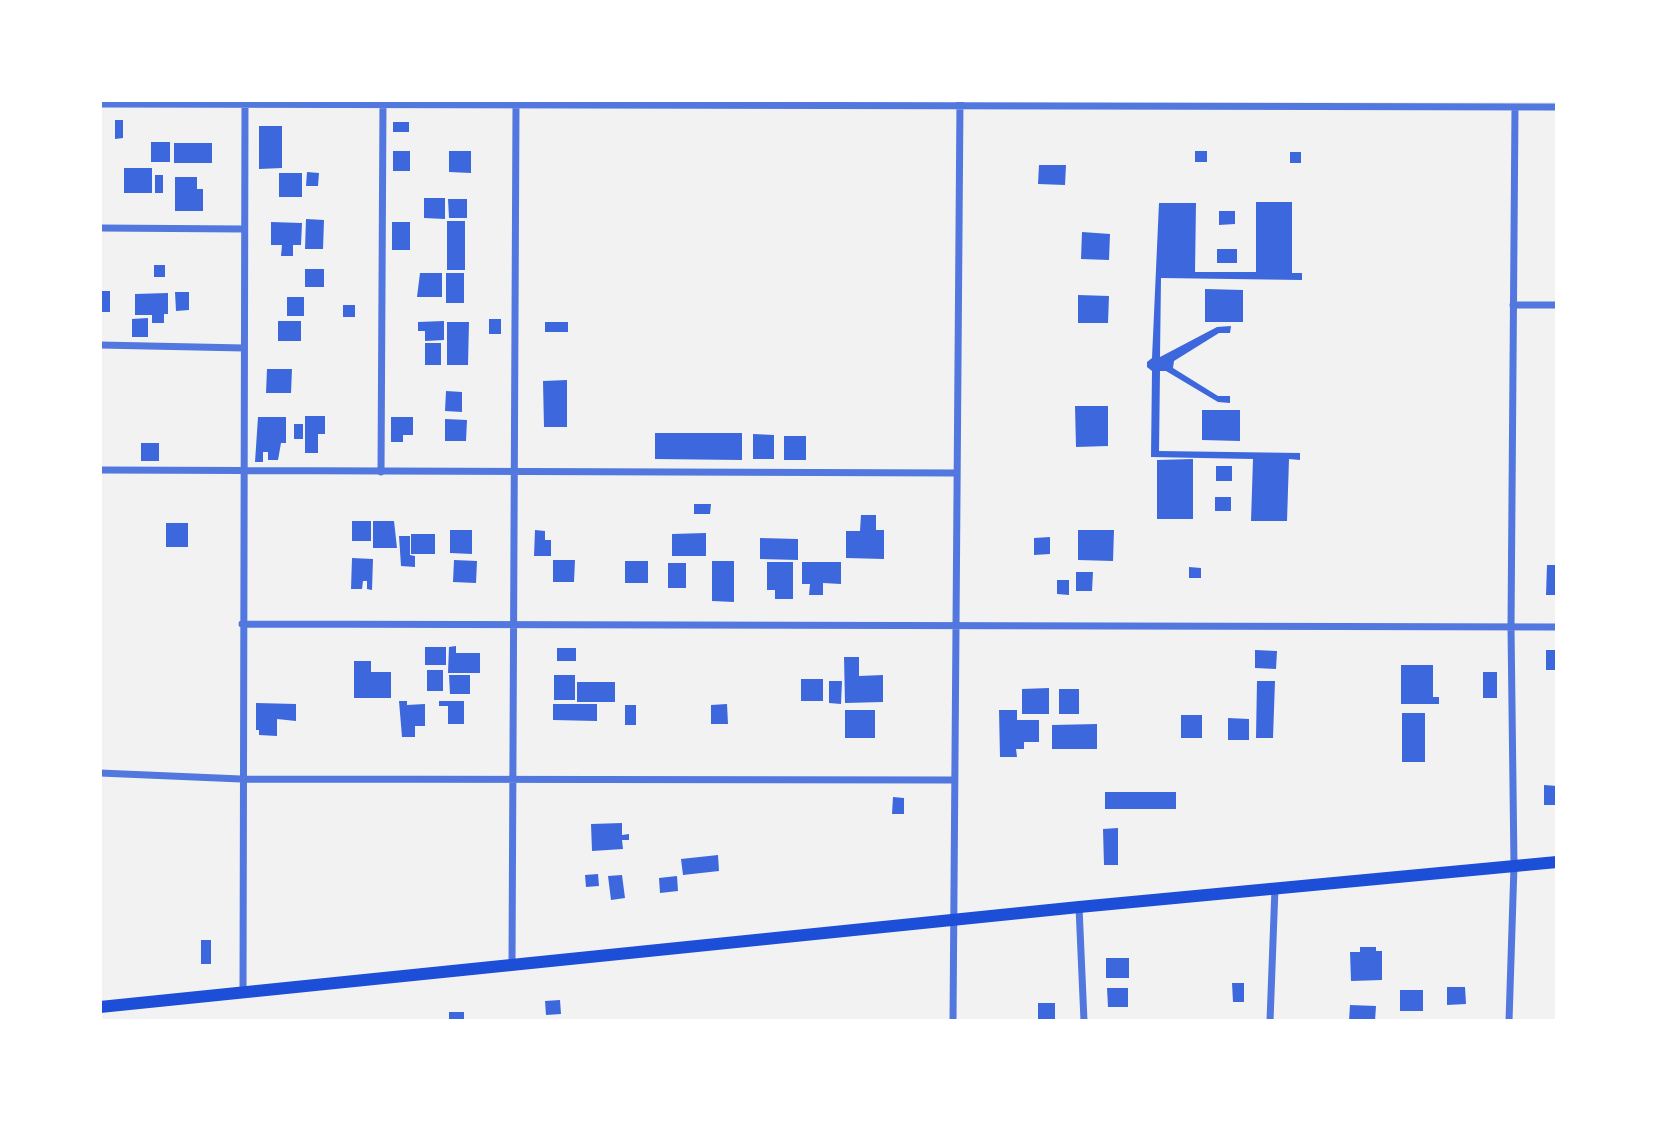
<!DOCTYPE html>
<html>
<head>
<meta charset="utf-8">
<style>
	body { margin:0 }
	#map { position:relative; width:1657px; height:1121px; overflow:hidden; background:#f2f2f2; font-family:"Space Grotesk",sans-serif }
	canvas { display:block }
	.frame { position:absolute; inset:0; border:102px solid #fff; pointer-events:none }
</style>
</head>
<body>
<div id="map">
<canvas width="1657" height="1121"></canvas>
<div class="frame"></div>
</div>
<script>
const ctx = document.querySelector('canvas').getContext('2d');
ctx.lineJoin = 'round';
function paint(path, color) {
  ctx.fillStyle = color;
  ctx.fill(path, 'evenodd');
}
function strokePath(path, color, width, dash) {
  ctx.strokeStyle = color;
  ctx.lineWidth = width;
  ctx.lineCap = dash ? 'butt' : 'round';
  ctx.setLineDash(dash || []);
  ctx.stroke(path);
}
paint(new Path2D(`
	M 115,120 L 123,120 L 123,138 L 115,139 Z
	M 393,122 L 409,122 L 409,132 L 393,132 Z
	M 259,126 L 282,126 L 282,168 L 259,169 Z
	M 151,142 L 170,142 L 170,162 L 151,162 Z
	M 174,143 L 212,143 L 212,163 L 174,163 Z
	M 393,151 L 410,151 L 410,171 L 393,171 Z
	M 449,151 L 471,151 L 471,173 L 449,172 Z
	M 1195,151 L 1207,151 L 1207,162 L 1195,162 Z
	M 1290,152 L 1301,152 L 1301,163 L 1290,163 Z
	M 1039,165 L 1066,165 L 1065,185 L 1038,184 Z
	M 124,168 L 152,168 L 152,193 L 124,193 Z
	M 307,172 L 319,173 L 318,186 L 306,186 Z
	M 279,173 L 302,173 L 302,197 L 279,197 Z
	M 155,175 L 163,175 L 163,193 L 155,193 Z
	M 175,177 L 197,177 L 197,189 L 203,189 L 203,211 L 175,211 Z
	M 424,198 L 445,198 L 445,219 L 424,218 Z
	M 448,199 L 467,199 L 467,218 L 449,218 Z
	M 1256,202 L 1292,202 L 1292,273 L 1302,273 L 1302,280 L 1161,278 L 1160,357 L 1217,327 L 1231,326 L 1230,333 L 1219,333 L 1174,361 L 1173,368 L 1218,396 L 1230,396 L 1230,403 L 1218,402 L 1166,371 L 1160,371 L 1159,451 L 1300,453 L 1300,460 L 1289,459 L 1287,521 L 1251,521 L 1253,459 L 1151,457 L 1152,371 L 1147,367 L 1147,362 L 1152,358 L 1159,203 L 1196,203 L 1195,272 L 1256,272 Z
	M 1219,211 L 1235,211 L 1235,224 L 1219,225 Z
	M 306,219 L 324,220 L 323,249 L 305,249 Z
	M 447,221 L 465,221 L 465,270 L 447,270 Z
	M 271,222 L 302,223 L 301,245 L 293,245 L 293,256 L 281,256 L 282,245 L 271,245 Z
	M 392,222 L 410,222 L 410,250 L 392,250 Z
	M 1082,232 L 1110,234 L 1109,260 L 1081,259 Z
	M 1217,249 L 1237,249 L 1237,263 L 1217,263 Z
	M 154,265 L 165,265 L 165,277 L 154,277 Z
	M 305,269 L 324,269 L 324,287 L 305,287 Z
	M 420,273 L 442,273 L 442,297 L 417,297 Z
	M 446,273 L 464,273 L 464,303 L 446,303 Z
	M 1205,289 L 1243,290 L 1243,322 L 1205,322 Z
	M 100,291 L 110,291 L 110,312 L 100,312 Z
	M 175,292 L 189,292 L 189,310 L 176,311 Z
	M 168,293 L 168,314 L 164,314 L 164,323 L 152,323 L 152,315 L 135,315 L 135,294 Z
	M 1078,295 L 1109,296 L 1108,323 L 1078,323 Z
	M 287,297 L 304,297 L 304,316 L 287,316 Z
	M 343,305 L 355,305 L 355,317 L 343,317 Z
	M 148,318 L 148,337 L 132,337 L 132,319 Z
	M 489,319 L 501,319 L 501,334 L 489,334 Z
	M 278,321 L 301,321 L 301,341 L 278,341 Z
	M 444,321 L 444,340 L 425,341 L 425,331 L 418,331 L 418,322 Z
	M 447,322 L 469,322 L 468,365 L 447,365 Z
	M 545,322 L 568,322 L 568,332 L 545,332 Z
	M 425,343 L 441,343 L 441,365 L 425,365 Z
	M 267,369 L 292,369 L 291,393 L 266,393 Z
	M 567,380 L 567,427 L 544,427 L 543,381 Z
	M 446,391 L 462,392 L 462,412 L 445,411 Z
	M 1075,406 L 1108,406 L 1108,446 L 1076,447 Z
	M 1202,410 L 1240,410 L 1240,441 L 1202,440 Z
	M 305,416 L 325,416 L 325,434 L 318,434 L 318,453 L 305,453 Z
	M 258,417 L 286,417 L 286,443 L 281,443 L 278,460 L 268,460 L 268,452 L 263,452 L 263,462 L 255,462 Z
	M 391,417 L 413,417 L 413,435 L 403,435 L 403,442 L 391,442 Z
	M 445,419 L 467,420 L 466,441 L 445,441 Z
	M 294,424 L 303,424 L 303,439 L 294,439 Z
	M 655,433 L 742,433 L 742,460 L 655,459 Z
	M 753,434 L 774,435 L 774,459 L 753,459 Z
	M 784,436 L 806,436 L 806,460 L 784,460 Z
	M 141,443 L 159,443 L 159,461 L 141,461 Z
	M 1193,459 L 1193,519 L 1157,519 L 1157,460 Z
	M 1216,466 L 1232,466 L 1232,481 L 1216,481 Z
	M 1215,497 L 1231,497 L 1231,511 L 1215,511 Z
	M 694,504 L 711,504 L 710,514 L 694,514 Z
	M 861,515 L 876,515 L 876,530 L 884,530 L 884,559 L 846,558 L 846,531 L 860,531 Z
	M 352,521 L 371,521 L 371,541 L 352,541 Z
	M 373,521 L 394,521 L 397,548 L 373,548 Z
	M 166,523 L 188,523 L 188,547 L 166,547 Z
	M 450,530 L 472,530 L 472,554 L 450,553 Z
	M 535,530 L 545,531 L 545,540 L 551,540 L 551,556 L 534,556 Z
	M 1078,530 L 1114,530 L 1113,561 L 1078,560 Z
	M 706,533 L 706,556 L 672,556 L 672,534 Z
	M 411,534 L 435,534 L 435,554 L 411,554 Z
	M 399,536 L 410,536 L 410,555 L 415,556 L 415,567 L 401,566 Z
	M 1050,537 L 1050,554 L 1034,555 L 1034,538 Z
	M 760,538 L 798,539 L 798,560 L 760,559 Z
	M 352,558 L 373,559 L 372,590 L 367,589 L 367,581 L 363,581 L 362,589 L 351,589 Z
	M 454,560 L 477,561 L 476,583 L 453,582 Z
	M 553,560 L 575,560 L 574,582 L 553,582 Z
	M 625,561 L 648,561 L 648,583 L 625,583 Z
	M 712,561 L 734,561 L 734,602 L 712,601 Z
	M 767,562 L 793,562 L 793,599 L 775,599 L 775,590 L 767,590 Z
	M 802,562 L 841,562 L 841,584 L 823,583 L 823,595 L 809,595 L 810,584 L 802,584 Z
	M 668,563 L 686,563 L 686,588 L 668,588 Z
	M 1547,565 L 1557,565 L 1557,595 L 1546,595 Z
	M 1189,567 L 1201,568 L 1201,578 L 1189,578 Z
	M 1076,572 L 1093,572 L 1092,591 L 1076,591 Z
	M 1057,580 L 1069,580 L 1069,595 L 1057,594 Z
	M 456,646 L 456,653 L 480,653 L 480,673 L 448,673 L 449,647 Z
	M 425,647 L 446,647 L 446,665 L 425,665 Z
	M 557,648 L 576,648 L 576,661 L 557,661 Z
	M 1255,650 L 1277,651 L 1276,669 L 1255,668 Z
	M 1546,650 L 1557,650 L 1557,670 L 1546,670 Z
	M 844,657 L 859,657 L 859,676 L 883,675 L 883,702 L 845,703 Z
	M 354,661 L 371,661 L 371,672 L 391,672 L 391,698 L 354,698 Z
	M 1401,665 L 1433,665 L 1433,697 L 1439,697 L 1439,704 L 1401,704 Z
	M 427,670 L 443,670 L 443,691 L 427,691 Z
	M 1483,672 L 1497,672 L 1497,698 L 1483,698 Z
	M 449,675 L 470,675 L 470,694 L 450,694 Z
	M 554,675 L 575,675 L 575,700 L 554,700 Z
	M 801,679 L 823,679 L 823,701 L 801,701 Z
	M 829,681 L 842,681 L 841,704 L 829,703 Z
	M 1257,681 L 1275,681 L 1273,738 L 1256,738 Z
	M 577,682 L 615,682 L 615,702 L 577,702 Z
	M 1049,688 L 1049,714 L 1022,714 L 1022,689 Z
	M 1059,689 L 1079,689 L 1079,714 L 1059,714 Z
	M 399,701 L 407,701 L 407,705 L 425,704 L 425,726 L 415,726 L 415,737 L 402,737 Z
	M 439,701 L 464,701 L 464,724 L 448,724 L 448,706 L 439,706 Z
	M 256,703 L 296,704 L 296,721 L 277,719 L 277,736 L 259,735 L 259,730 L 256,730 Z
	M 553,704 L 597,704 L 597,721 L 553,720 Z
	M 727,704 L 728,724 L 711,724 L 711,705 Z
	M 625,705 L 636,705 L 636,725 L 625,725 Z
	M 845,710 L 875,710 L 875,738 L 845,738 Z
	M 999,710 L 1017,710 L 1017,720 L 1039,720 L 1039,742 L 1024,742 L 1024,749 L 1016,749 L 1017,757 L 1000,757 Z
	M 1402,713 L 1425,713 L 1425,762 L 1402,762 Z
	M 1181,715 L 1202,715 L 1202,738 L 1181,738 Z
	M 1228,718 L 1249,719 L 1249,740 L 1228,740 Z
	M 1097,724 L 1097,749 L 1052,749 L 1052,725 Z
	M 1544,785 L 1557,786 L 1557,805 L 1544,805 Z
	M 1105,792 L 1176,792 L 1176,809 L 1105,809 Z
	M 893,797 L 904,798 L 904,814 L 892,814 Z
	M 622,823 L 622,835 L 629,834 L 629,840 L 622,840 L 623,849 L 592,851 L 591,824 Z
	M 1118,828 L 1118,865 L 1104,865 L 1103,829 Z
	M 718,855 L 719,871 L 683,875 L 681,859 Z
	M 598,874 L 599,886 L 586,887 L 585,875 Z
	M 622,875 L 625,898 L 611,900 L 608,876 Z
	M 677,876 L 678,891 L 660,893 L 659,878 Z
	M 201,940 L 211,940 L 211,964 L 201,964 Z
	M 1360,947 L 1376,947 L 1376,951 L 1382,951 L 1382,980 L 1351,981 L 1350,952 L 1360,952 Z
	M 1106,958 L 1129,958 L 1129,978 L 1106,978 Z
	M 1232,983 L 1244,983 L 1244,1002 L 1233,1002 Z
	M 1447,987 L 1465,987 L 1466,1004 L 1447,1005 Z
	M 1107,988 L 1128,988 L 1128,1007 L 1108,1007 Z
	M 1400,990 L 1423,990 L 1423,1011 L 1400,1011 Z
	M 560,1000 L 561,1014 L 546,1015 L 545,1001 Z
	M 1038,1003 L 1055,1003 L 1055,1021 L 1038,1021 Z
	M 1350,1005 L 1376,1006 L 1375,1021 L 1349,1021 Z
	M 449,1012 L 464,1012 L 464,1021 L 449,1021 Z`), '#3d67dc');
strokePath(new Path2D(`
	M 100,104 L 1557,107
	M 100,228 L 244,229
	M 1513,305 L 1557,305
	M 100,345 L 244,348
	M 100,470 L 957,473
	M 381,472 L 383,100
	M 242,624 L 1557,627
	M 100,773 L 241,779 L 954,780
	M 1079,907 L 1084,1021
	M 512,963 L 516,105
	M 243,993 L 245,100
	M 953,1021 L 960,100
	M 1270,1021 L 1275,888
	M 1509,1021 L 1514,866 L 1511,627 L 1515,107`), '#5277de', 7);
strokePath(new Path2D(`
	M 100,1007 L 1079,907 L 1557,862`), '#1d4ed8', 12);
</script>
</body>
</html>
